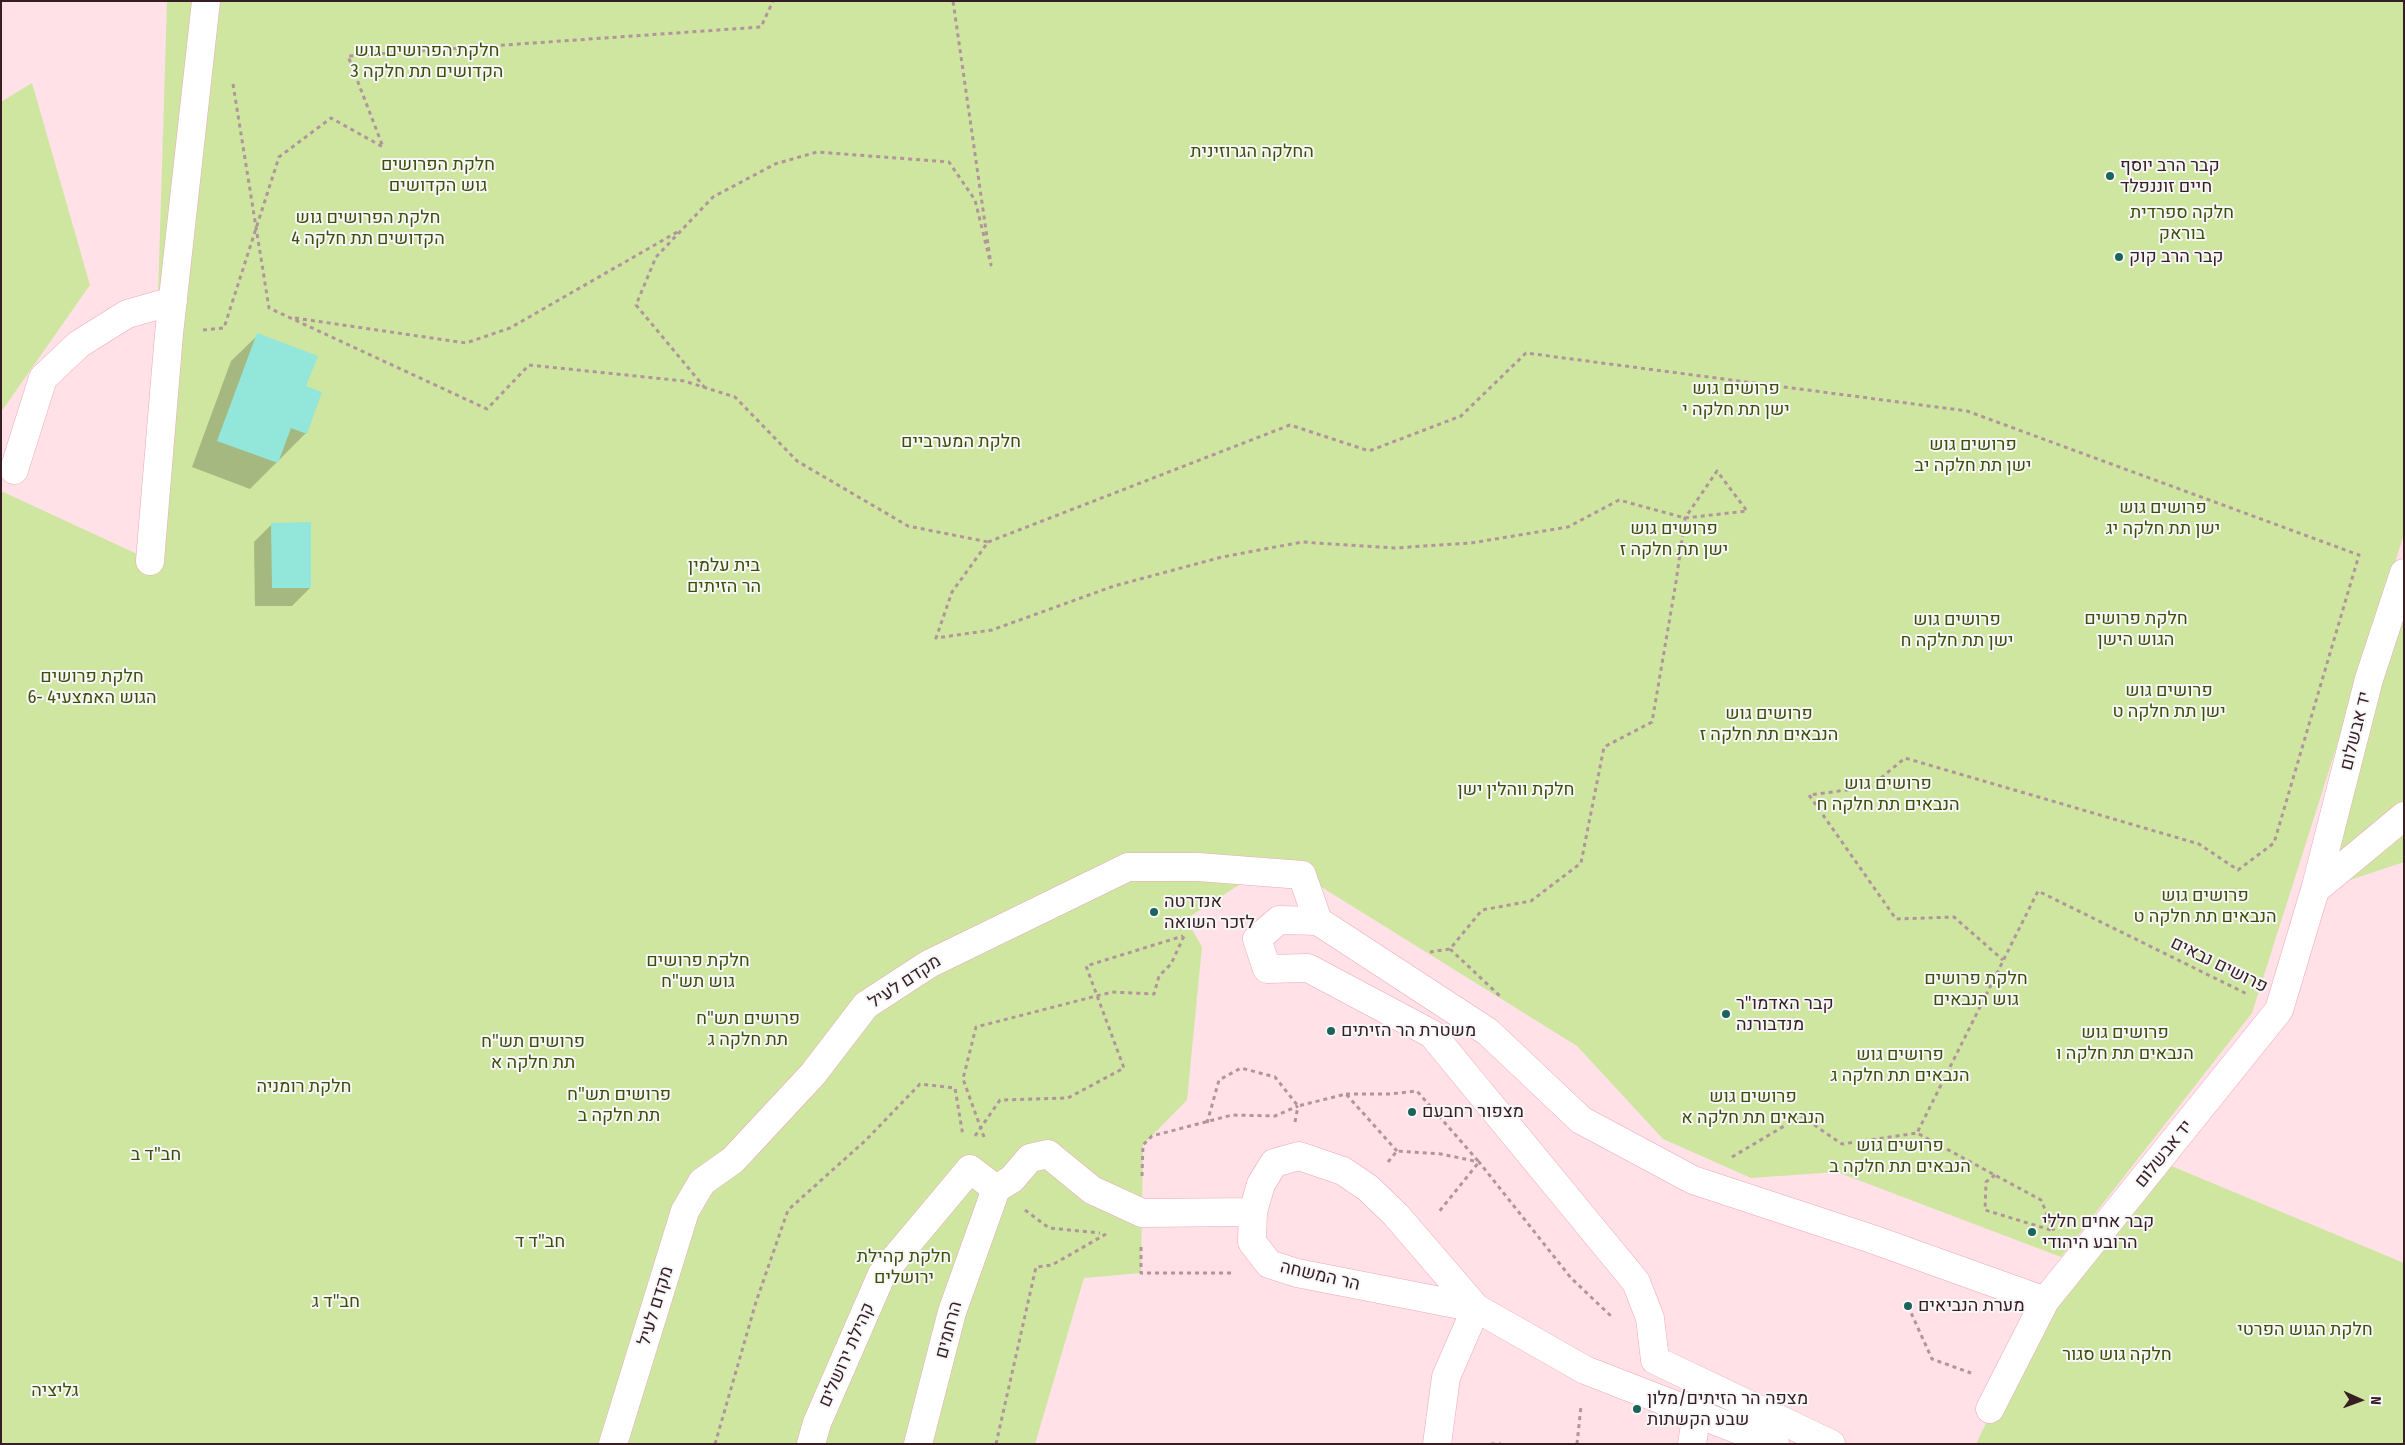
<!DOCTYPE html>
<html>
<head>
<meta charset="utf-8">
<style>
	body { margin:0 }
	#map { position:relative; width:2405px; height:1445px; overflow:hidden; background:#ffe1e7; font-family:"Fira Sans Condensed",sans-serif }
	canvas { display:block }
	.frame { position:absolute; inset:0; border:2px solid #371d24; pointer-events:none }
	.north { position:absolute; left:2335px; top:1375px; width:50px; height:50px; -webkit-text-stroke:4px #f7f7f7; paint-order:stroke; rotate:92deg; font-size:14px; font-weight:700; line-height:20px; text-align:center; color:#371d24 }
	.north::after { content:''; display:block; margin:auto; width:18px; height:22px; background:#371d24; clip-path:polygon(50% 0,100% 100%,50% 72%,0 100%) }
</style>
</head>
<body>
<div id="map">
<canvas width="2405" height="1445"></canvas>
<div class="frame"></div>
<div class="north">N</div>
</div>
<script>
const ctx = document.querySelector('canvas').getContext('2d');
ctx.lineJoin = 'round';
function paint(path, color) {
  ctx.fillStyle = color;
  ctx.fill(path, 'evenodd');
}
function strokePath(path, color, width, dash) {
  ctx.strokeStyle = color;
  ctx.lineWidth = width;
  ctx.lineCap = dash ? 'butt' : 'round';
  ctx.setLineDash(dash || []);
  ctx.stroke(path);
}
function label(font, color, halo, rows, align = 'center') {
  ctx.font = font + ' "Fira Sans Condensed",Heebo,sans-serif';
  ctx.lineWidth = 4;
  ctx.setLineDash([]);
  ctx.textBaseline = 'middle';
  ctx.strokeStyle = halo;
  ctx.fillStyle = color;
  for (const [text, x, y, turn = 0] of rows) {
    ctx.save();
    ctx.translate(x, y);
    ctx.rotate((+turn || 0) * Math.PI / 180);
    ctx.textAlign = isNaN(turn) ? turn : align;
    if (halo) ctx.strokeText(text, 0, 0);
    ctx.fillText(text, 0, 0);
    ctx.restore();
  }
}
paint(new Path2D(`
	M 167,1 L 2404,1 L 2404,534 L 2252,1013 L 2061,1257 L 1837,1172 L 1751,1178 L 1663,1139 L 1577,1046 L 1278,860 L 1186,919 L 1202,947 L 1187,1100 L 1143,1145 L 1141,1273 L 1084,1278 L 1035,1444 L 1,1444 L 1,491 L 150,560 Z
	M 32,83 L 90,285 L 1,412 L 1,102 Z
	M 2404,607 L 2404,862 L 2335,885 L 2350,777 Z
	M 2169,1165 L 2404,1263 L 2404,1444 L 1976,1444 L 2045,1301 Z`), '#cfe6a0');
paint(new Path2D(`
	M 258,335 L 306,433 L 250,489 L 192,467 L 231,361 Z
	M 272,524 L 310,588 L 292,606 L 255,606 L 254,542 Z`), '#0003');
paint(new Path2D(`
	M 257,333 L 318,356 L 306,386 L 322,392 L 307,434 L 291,428 L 278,463 L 217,441 Z
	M 311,522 L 311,588 L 272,588 L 271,523 Z`), '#93e7da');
const minor = new Path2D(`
	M 14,470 L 43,378 L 79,344 L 127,314 L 173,301
	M 150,561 L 169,334 L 206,1
	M 2315,890 L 2404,816
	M 1476,1308 L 1396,1215 L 1368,1188 L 1343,1171 L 1299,1156 L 1274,1163 L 1261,1184 L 1253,1212 L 1252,1242 L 1269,1264 L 1297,1273 L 1476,1308 L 1585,1370 L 1775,1444
	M 1990,1409 L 2045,1301 L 2279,1010 L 2315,890 L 2369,679 L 2404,573
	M 613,1444 L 685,1211 L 702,1182 L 733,1160 L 813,1074 L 866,1005 L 929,964 L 1128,867 L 1198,867 L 1302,875 L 1318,921
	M 811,1444 L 817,1423 L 882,1274 L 970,1169 L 996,1189 L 1012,1179 L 1030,1158 L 1048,1154 L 1092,1190 L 1142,1213 L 1253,1212
	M 918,1444 L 952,1312 L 996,1189
	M 1437,1444 L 1446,1377 L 1476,1308
	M 1692,1444 L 1697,1413
	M 1831,1444 L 1655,1360 L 1650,1318 L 1636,1282 L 1432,1034 L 1308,968 L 1267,969 L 1257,939 L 1279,920 L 1318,921 L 1488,1032 L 1581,1120 L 1693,1180 L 1872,1239 L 2045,1301`);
strokePath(minor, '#eea8b9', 29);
strokePath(new Path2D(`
	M 233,84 L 269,308 L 487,409 L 529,365 L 684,381 L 735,397 L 797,461 L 908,526 L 988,542 L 952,592 L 936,638 L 992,630 L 1114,586 L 1222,557 L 1302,542 L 1394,548 L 1471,543 L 1568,527 L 1619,500 L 1685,518 L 1747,511 L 1717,471 L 1685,518 L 1676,582 L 1652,722 L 1604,747 L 1581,863 L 1531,901 L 1482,910 L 1450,949 L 1430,952
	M 295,318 L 466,343 L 510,328 L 679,231
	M 203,330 L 224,328 L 279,157 L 331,118 L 383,147 L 348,56 L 761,27 L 773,1
	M 705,388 L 636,305 L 656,257 L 713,197 L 775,164 L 817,152 L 949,162 L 975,200 L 991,265 L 953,1
	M 988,542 L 1290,425 L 1369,451 L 1461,416 L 1526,353 L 1967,411 L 2359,555 L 2274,843 L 2238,870 L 2199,844 L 1905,758 L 1870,787 L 1809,795 L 1896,919 L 1954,917 L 2003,960
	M 1450,949 L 1502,998
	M 1346,1094 L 1390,1094 L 1417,1091 L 1479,1162 L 1438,1213
	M 1295,1122 L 1298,1106
	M 1207,1123 L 1219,1080 L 1241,1068 L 1275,1077 L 1298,1106 L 1346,1094 L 1397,1151
	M 975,1136 L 1000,1100 L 1068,1098 L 1124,1068 L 1086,966 L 1183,936
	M 984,1137 L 963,1079 L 976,1027 L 1112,992 L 1154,994 L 1159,976 L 1171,964 L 1184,936
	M 1732,1157 L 1801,1116 L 1842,1144 L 1917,1133
	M 1388,1162 L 1397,1151 L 1441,1154 L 1479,1162 L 1571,1278 L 1612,1317
	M 1995,1175 L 1986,1182 L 1985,1210 L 2054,1231 L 2041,1200 L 1917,1133 L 2038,891 L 2247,994
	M 1142,1176 L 1143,1145 L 1152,1136 L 1232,1115 L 1275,1116 L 1298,1106
	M 1025,1210 L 1049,1228 L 1100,1233
	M 1141,1247 L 1141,1273 L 1233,1273
	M 1908,1306 L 1932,1359 L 1971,1373
	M 715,1444 L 756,1302 L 788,1210 L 866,1140 L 920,1084 L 955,1088 L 963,1136
	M 996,1444 L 1036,1267 L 1052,1265 L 1106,1234
	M 1491,1444 L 1501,1444
	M 1577,1444 L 1581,1406`), '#b2959b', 3, [4, 4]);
strokePath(minor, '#fff', 28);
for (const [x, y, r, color] of [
	[2110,176,5,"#1a645b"],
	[2119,257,5,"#1a645b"],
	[1154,912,5,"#1a645b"],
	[1726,1014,5,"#1a645b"],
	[1331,1031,5,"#1a645b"],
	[1412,1112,5,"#1a645b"],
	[2032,1232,5,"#1a645b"],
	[1908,1306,5,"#1a645b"],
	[1637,1409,5,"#1a645b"]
]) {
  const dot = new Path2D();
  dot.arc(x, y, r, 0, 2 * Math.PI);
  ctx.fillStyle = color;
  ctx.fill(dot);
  strokePath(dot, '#f7f7f7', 2);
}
label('18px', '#3d4e09', '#f7f7f7', [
	["חלקת הפרושים גוש",427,51],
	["הקדושים תת חלקה 3",427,72],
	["החלקה הגרוזינית",1252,152],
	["חלקת הפרושים",438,165],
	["גוש הקדושים",438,186],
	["חלקה ספרדית",2182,213],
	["בוראק",2182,234],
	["חלקת הפרושים גוש",368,218],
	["הקדושים תת חלקה 4",368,239],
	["פרושים גוש",1736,389],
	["ישן תת חלקה י",1736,410],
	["חלקת המערביים",961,442],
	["פרושים גוש",1973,445],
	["ישן תת חלקה יב",1973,466],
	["פרושים גוש",2163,508],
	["ישן תת חלקה יג",2163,529],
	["פרושים גוש",1674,529],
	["ישן תת חלקה ז",1674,550],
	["בית עלמין",724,566],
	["הר הזיתים",724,587],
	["חלקת פרושים",2136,619],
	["הגוש הישן",2136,640],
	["פרושים גוש",1957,620],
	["ישן תת חלקה ח",1957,641],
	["חלקת פרושים",92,677],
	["הגוש האמצעי4 -6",92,698],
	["פרושים גוש",2169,691],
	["ישן תת חלקה ט",2169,712],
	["פרושים גוש",1769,714],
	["הנבאים תת חלקה ז",1769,735],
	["פרושים גוש",1888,784],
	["הנבאים תת חלקה ח",1888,805],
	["חלקת ווהלין ישן",1516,790],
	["פרושים גוש",2205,896],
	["הנבאים תת חלקה ט",2205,917],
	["חלקת פרושים",698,961],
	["גוש תש\"ח",698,982],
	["חלקת פרושים",1976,979],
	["גוש הנבאים",1976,1000],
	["פרושים תש\"ח",748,1019],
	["תת חלקה ג",748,1040],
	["פרושים גוש",2125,1033],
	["הנבאים תת חלקה ו",2125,1054],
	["פרושים תש\"ח",533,1042],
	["תת חלקה א",533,1063],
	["פרושים גוש",1900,1055],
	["הנבאים תת חלקה ג",1900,1076],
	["חלקת רומניה",304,1087],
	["פרושים תש\"ח",619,1095],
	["תת חלקה ב",619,1116],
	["פרושים גוש",1753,1097],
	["הנבאים תת חלקה א",1753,1118],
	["פרושים גוש",1900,1146],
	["הנבאים תת חלקה ב",1900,1167],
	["חב\"ד ב",156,1155],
	["חב\"ד ד",540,1242],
	["חלקת קהילת",904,1257],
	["ירושלים",904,1278],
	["חב\"ד ג",336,1302],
	["חלקת הגוש הפרטי",2305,1330],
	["חלקה גוש סגור",2117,1355],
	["גליציה",55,1391]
]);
label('18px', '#371d24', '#f7f7f7', [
	["קבר הרב יוסף",2120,166],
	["חיים זוננפלד",2120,187],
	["קבר הרב קוק",2129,257],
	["אנדרטה",1164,902],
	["לזכר השואה",1164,923],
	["קבר האדמו\"ר",1736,1004],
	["מנדבורנה",1736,1025],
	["משטרת הר הזיתים",1341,1031],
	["מצפור רחבעם",1422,1112],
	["קבר אחים חללי",2042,1222],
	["הרובע היהודי",2042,1243],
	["מערת הנביאים",1918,1306],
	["מצפה הר הזיתים/מלון",1647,1399],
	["שבע הקשתות",1647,1420]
], 'left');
label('18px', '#371d24', '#f7f7f7', [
	["יד אבשלום",2356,731,-76],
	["פרושים נבאים",2219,965,26],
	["מקדם לעיל",905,982,-33],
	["יד אבשלום",2164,1154,-51],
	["הר המשחה",1320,1276,13],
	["מקדם לעיל",656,1306,-73],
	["הרחמים",949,1330,-75],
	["קהילת ירושלים",847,1355,-66]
]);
</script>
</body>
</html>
